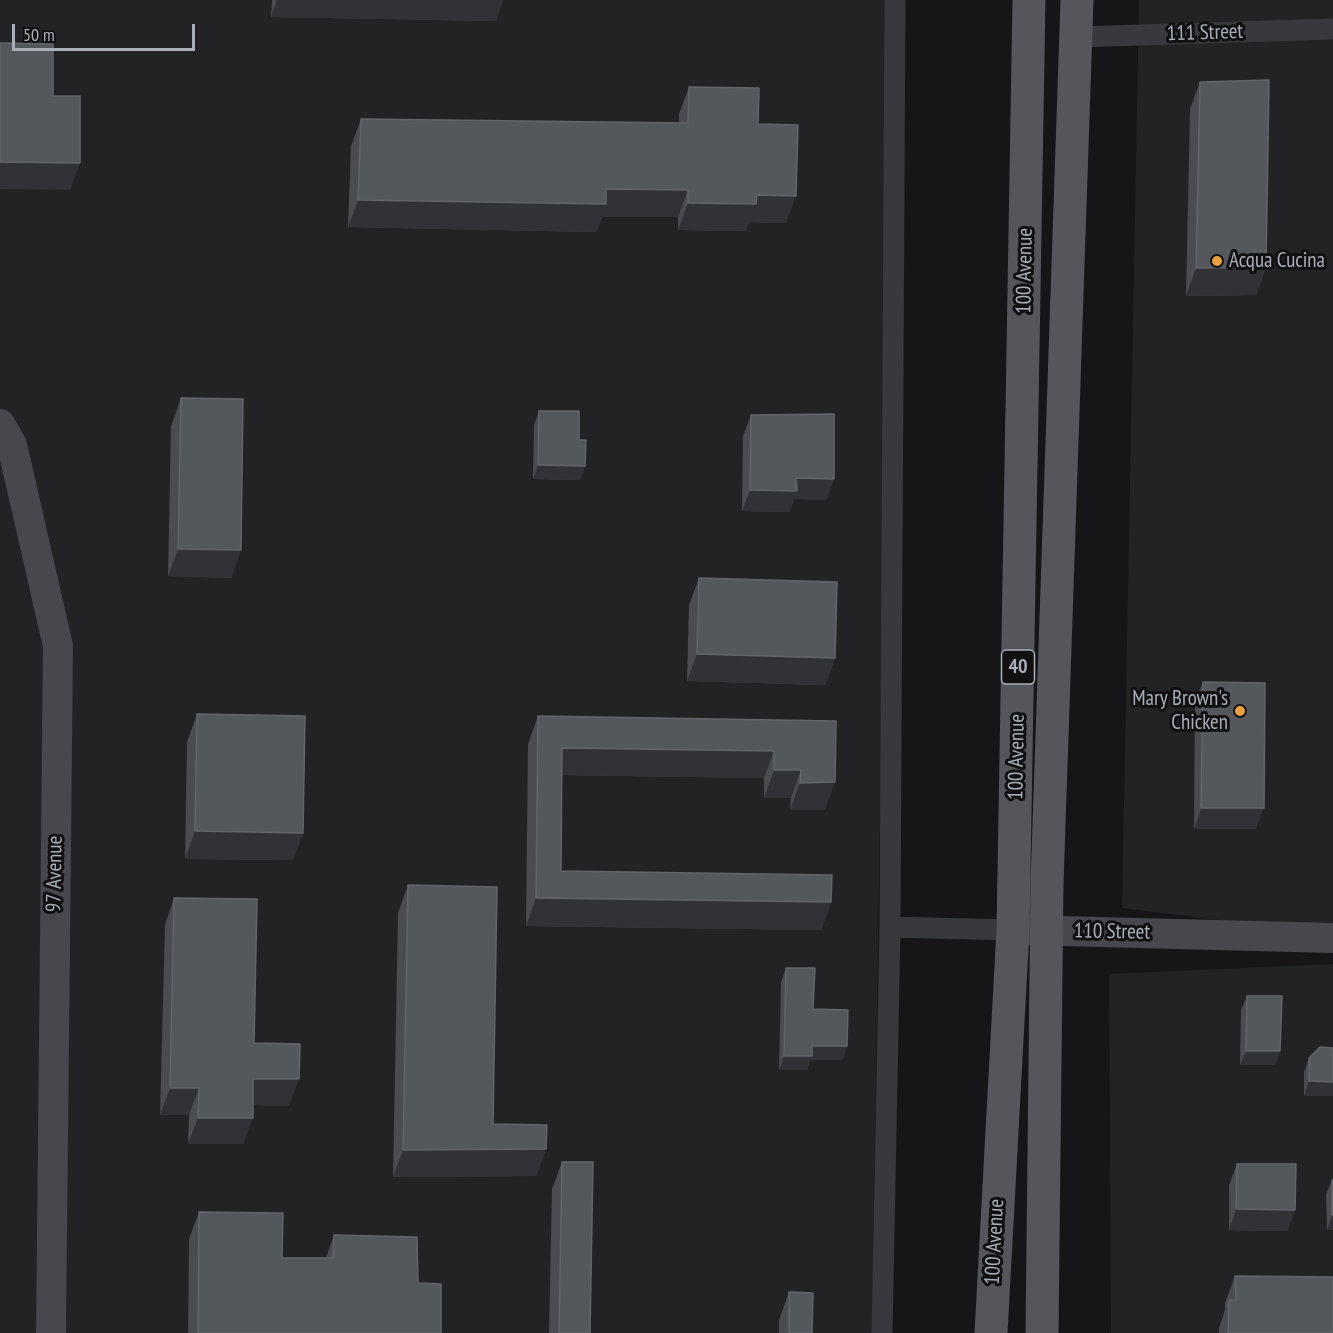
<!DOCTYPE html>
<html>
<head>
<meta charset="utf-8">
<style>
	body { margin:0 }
	#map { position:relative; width:1333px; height:1333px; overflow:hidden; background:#161618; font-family:"PT Sans Narrow",sans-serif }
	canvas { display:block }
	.scale { position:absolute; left:12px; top:24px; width:183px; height:27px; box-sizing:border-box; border:3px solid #a9afb7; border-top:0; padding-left:8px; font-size:18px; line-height:21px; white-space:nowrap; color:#a9afb7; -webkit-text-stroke:4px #111113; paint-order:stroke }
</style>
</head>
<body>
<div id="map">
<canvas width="1333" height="1333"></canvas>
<div class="scale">50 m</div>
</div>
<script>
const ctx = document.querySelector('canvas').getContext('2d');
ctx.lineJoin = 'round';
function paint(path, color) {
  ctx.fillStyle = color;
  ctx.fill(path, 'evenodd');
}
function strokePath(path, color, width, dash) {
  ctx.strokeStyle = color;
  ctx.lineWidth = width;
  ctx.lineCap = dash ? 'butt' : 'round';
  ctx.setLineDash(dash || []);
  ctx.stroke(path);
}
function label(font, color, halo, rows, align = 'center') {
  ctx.font = font + ' "PT Sans Narrow",sans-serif';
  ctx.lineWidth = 6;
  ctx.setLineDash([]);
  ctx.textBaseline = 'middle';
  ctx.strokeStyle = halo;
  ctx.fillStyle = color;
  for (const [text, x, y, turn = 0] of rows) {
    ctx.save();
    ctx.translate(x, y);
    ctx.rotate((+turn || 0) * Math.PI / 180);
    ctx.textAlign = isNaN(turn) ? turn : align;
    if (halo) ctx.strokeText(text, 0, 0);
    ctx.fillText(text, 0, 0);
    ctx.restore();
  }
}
paint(new Path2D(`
	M 0,0 L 893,0 L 872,1333 L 0,1333 Z
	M 1139,0 L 1333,0 L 1333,934 L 1122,908 Z
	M 1333,964 L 1333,1333 L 1111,1333 L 1109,974 Z`), '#222325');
strokePath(new Path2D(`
	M 1076,37 L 1333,29
	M 890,927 L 1013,930
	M 882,1333 L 890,927 L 895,0`), '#38393d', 21);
strokePath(new Path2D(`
	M 0,424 L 12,445 L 58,646 L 51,1333
	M 1022,930 L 1333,938`), '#46484d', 30);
strokePath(new Path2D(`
	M 991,1333 L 1013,930 L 1029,0
	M 1042,1333 L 1047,883 L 1077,0`), '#54565c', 33);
paint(new Path2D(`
	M 272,0 L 503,0 L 496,21 L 271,17 Z
	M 1200,82 L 1266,267 L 1256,295 L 1186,296 L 1190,109 Z
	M 689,87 L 758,124 L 786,223 L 749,222 L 746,231 L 678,230 L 678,217 L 602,217 L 596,232 L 348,227 L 351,146 L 361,119 L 679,123 L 679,114 Z
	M 181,398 L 241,550 L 231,578 L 168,576 L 171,426 Z
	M 539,411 L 585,466 L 580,480 L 533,479 L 534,425 Z
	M 751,415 L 834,479 L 826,500 L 794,499 L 789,512 L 742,511 L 743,436 Z
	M 699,578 L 835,658 L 825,685 L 687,681 L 689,605 Z
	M 1203,682 L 1256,829 L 1194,829 L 1195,703 Z
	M 197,714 L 303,833 L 293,860 L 185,859 L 187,742 Z
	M 538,716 L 836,721 L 825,810 L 790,810 L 791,798 L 764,798 L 764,778 L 562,775 L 561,871 L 831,902 L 821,930 L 526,926 L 528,744 Z
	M 408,885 L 493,1124 L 546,1149 L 536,1176 L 393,1177 L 398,913 Z
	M 174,898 L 289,1106 L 253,1105 L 243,1144 L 188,1144 L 189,1115 L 160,1115 L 165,925 Z
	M 786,968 L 813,1009 L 847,1046 L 842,1060 L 810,1060 L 807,1070 L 779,1070 L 781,982 Z
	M 1247,996 L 1280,1051 L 1275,1065 L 1240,1065 L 1241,1010 Z
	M 1333,1048 L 1304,1096 L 1304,1072 L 1309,1058 Z
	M 562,1162 L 590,1333 L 549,1333 L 552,1189 Z
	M 1237,1164 L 1295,1210 L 1287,1231 L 1229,1230 L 1229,1185 Z
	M 1332,1180 L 1333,1180 L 1333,1230 L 1327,1230 L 1326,1194 Z
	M 199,1212 L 282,1258 L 326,1258 L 334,1235 L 418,1283 L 441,1333 L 188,1333 L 189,1239 Z
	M 1235,1276 L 1333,1333 L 1219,1333 L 1219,1328 L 1225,1310 L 1225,1303 Z
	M 789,1292 L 812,1333 L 779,1333 L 779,1320 Z`), '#4a4c50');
paint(new Path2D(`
	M 277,0 L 503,0 L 496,21 L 271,17 Z
	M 0,162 L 80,163 L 70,190 L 0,189 Z
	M 606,189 L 688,190 L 678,217 L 602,217 L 596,232 L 348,227 L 358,200 Z
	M 757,195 L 796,196 L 786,223 L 749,222 L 746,231 L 678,230 L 688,203 Z
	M 1266,267 L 1256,295 L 1186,296 L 1196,268 Z
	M 538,465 L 585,466 L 580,480 L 533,479 Z
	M 796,478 L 834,479 L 826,500 L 794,499 L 789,512 L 742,511 L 750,490 Z
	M 178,549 L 241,550 L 231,578 L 168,576 Z
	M 697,654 L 835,658 L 825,685 L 687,681 Z
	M 562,748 L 774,751 L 764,778 L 552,775 Z
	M 774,770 L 801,770 L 791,798 L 764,798 Z
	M 835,782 L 825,810 L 790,810 L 800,783 Z
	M 1201,808 L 1264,808 L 1256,829 L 1194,829 Z
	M 195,831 L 303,833 L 293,860 L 185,859 Z
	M 536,898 L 831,902 L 821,930 L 526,926 Z
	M 812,1046 L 847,1046 L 842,1060 L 810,1060 L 807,1070 L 779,1070 L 784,1056 Z
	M 1246,1051 L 1280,1051 L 1275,1065 L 1240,1065 Z
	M 253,1079 L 299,1079 L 289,1106 L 244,1105 Z
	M 1309,1081 L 1333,1082 L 1333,1096 L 1304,1096 Z
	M 170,1088 L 199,1088 L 189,1115 L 160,1115 Z
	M 198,1118 L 253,1118 L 243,1144 L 188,1144 Z
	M 546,1149 L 536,1176 L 393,1177 L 403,1150 Z
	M 1236,1209 L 1295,1210 L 1287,1231 L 1229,1230 Z
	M 1332,1215 L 1333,1215 L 1333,1230 L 1327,1230 Z`), '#313235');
const building = new Path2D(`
	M 0,43 L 53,44 L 53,96 L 80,96 L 80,163 L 0,162 Z
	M 1269,80 L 1266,267 L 1196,268 L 1200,82 Z
	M 689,87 L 759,88 L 758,124 L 798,125 L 796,196 L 757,195 L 756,204 L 688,203 L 688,190 L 606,189 L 606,204 L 358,200 L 361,119 L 688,123 Z
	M 181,398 L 243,399 L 241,550 L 178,549 Z
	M 539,411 L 579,411 L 579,440 L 586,440 L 585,466 L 538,465 Z
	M 834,414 L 834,479 L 796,478 L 797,491 L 750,490 L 751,415 Z
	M 699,578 L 837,582 L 835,658 L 697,654 Z
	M 1203,682 L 1265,683 L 1264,808 L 1201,808 Z
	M 197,714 L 305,716 L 303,833 L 195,831 Z
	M 538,716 L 836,721 L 835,782 L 800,783 L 801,770 L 774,770 L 774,751 L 562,748 L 561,871 L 832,875 L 831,902 L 536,898 Z
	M 408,885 L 497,887 L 493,1124 L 547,1125 L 546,1149 L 403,1150 Z
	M 174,898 L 257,899 L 254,1043 L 300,1044 L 299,1079 L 253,1079 L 253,1118 L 198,1118 L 199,1088 L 170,1088 Z
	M 786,968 L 815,968 L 813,1009 L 848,1010 L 847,1046 L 812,1046 L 812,1056 L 784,1056 Z
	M 1247,996 L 1282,996 L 1280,1051 L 1246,1051 Z
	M 1320,1047 L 1333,1048 L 1333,1082 L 1309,1081 L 1309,1058 Z
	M 562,1162 L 593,1162 L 590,1333 L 559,1333 Z
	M 1237,1164 L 1296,1164 L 1295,1210 L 1236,1209 Z
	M 1332,1180 L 1333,1180 L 1333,1215 L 1332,1215 Z
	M 199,1212 L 283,1213 L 282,1258 L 333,1258 L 334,1235 L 417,1237 L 418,1283 L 441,1284 L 441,1333 L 198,1333 Z
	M 1235,1276 L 1333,1277 L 1333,1333 L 1228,1333 L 1229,1300 L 1236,1300 Z
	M 789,1292 L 813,1293 L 812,1333 L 789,1333 Z`);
paint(building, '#54575b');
strokePath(building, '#626569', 1.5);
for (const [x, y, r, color] of [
	[1217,261,6,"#e8a13e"],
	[1240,711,6,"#e8a13e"]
]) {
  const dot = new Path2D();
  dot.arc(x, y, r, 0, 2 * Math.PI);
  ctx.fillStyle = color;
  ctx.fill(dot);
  strokePath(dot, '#111113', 2);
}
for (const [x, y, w] of [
	[1018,667,33]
]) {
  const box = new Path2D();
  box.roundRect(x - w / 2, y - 17, w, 34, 4.5);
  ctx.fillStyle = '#111113';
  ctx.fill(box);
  strokePath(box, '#a9afb7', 1.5);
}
label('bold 20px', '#a9afb7', null, [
	["40",1018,667]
]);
label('21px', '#a9afb7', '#111113', [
	["111 Street",1205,33,-2],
	["100 Avenue",1025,271,-89],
	["100 Avenue",1017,757,-89],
	["97 Avenue",55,874,-89],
	["110 Street",1112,932,1],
	["100 Avenue",995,1242,-87]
]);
label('21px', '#a9afb7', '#111113', [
	["Acqua Cucina",1229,261],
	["Mary Brown's",1228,699,"right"],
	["Chicken",1228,723,"right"]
], 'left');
</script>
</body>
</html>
